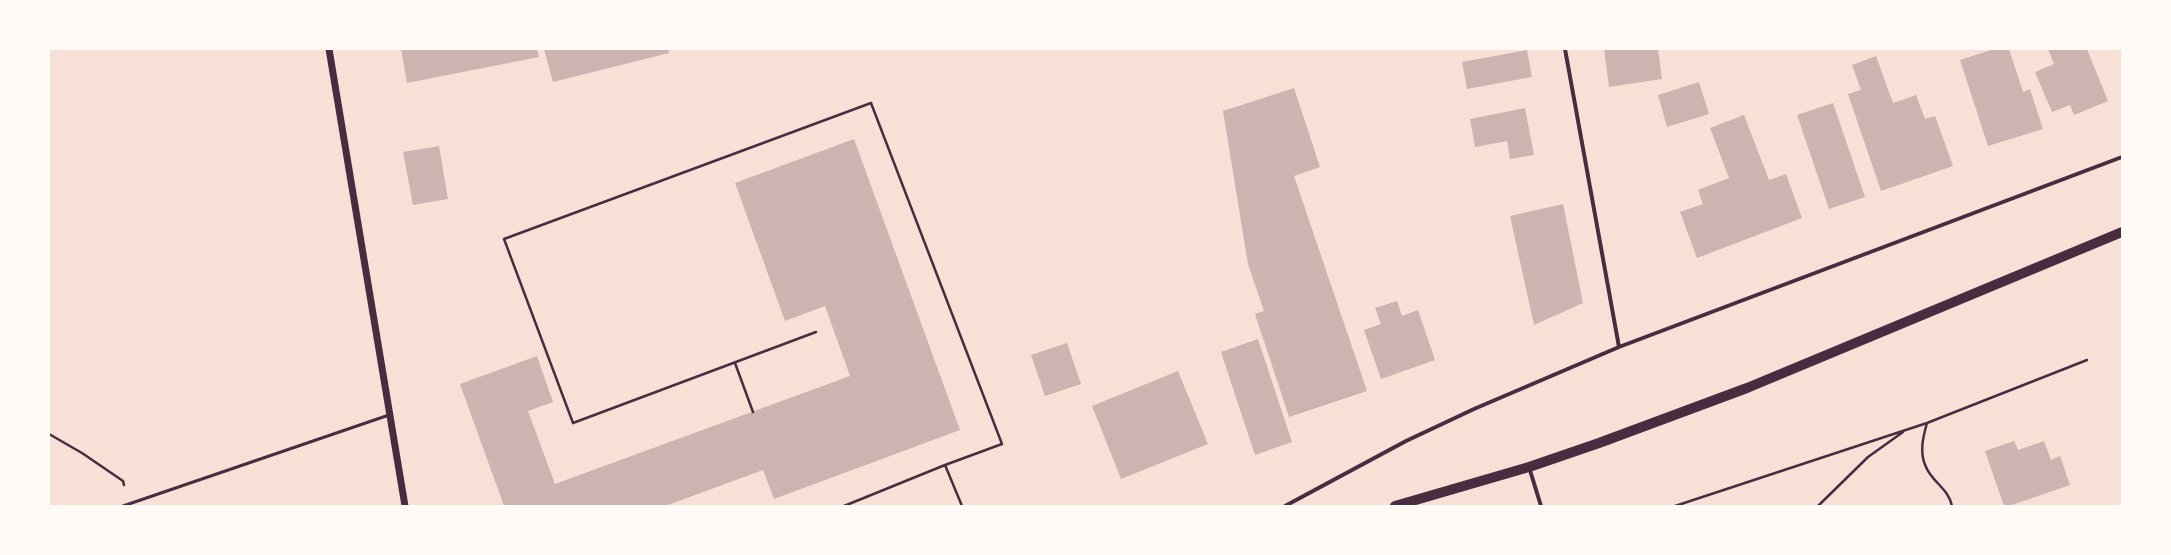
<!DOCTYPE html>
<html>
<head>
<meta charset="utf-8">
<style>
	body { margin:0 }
	#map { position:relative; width:2171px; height:555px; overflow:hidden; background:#f7e1d7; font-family:"Fira Sans",sans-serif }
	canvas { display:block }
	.frame { position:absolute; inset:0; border:50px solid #fffaf5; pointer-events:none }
</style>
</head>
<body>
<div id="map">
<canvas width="2171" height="555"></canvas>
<div class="frame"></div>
</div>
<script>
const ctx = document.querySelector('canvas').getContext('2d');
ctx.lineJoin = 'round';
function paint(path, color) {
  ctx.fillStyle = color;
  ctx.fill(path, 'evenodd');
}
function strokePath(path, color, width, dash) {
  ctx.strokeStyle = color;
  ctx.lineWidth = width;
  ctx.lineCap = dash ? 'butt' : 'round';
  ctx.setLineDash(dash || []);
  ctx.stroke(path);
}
paint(new Path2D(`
	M 401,49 L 537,49 L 539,57 L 407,83 Z
	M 544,49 L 668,49 L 669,53 L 553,82 Z
	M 1604,49 L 1658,49 L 1662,79 L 1609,87 Z
	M 1994,49 L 2009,49 L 2023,92 L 2030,89 L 2043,129 L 1988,146 L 1960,60 Z
	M 2048,49 L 2087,49 L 2108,101 L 2074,115 L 2070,105 L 2052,112 L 2035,72 L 2054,64 Z
	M 1527,50 L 1532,77 L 1467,89 L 1462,62 Z
	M 1876,56 L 1893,103 L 1916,95 L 1925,119 L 1935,116 L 1953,166 L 1881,191 L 1848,94 L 1861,90 L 1852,65 Z
	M 1699,82 L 1709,114 L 1667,127 L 1658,95 Z
	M 1294,88 L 1320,167 L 1294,176 L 1367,391 L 1289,417 L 1255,314 L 1264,311 L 1248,264 L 1223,111 Z
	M 1833,103 L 1865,197 L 1829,209 L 1797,115 Z
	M 1525,108 L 1534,155 L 1510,159 L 1507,141 L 1475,147 L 1470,119 Z
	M 1744,115 L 1769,180 L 1786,174 L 1802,218 L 1697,258 L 1680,212 L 1703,204 L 1698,190 L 1729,178 L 1710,128 Z
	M 854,139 L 960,430 L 774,499 L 763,470 L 665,506 L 504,506 L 460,384 L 537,356 L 553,402 L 528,411 L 555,484 L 850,376 L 825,306 L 785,321 L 735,183 Z
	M 439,146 L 448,199 L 413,205 L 403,152 Z
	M 1563,204 L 1583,303 L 1534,325 L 1510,216 Z
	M 1397,301 L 1402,316 L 1418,310 L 1435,360 L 1381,379 L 1364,330 L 1381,324 L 1375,308 Z
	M 1258,339 L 1292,442 L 1255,455 L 1221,352 Z
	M 1067,343 L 1081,384 L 1045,396 L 1031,355 Z
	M 1178,371 L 1208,444 L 1121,479 L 1092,406 Z
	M 2014,441 L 2018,450 L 2044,441 L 2051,460 L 2060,456 L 2070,485 L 2009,506 L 2004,506 L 1985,451 Z`), '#ccb4b1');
strokePath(new Path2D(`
	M 816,332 L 573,423 L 504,239 L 871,103 L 1002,444 L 945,465 L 962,506
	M 735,363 L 753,412
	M 1927,423 C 1923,437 1919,453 1926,467 C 1932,482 1949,489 1952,506
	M 49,434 L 82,453 L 123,481 L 124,485
	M 844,506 L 945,465
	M 1675,506 L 1927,423 L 2087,360
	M 1818,506 L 1868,457 L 1903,432`), '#4a2c40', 2.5);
strokePath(new Path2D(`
	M 123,506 L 389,415`), '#4a2c40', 3);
strokePath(new Path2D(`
	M 1565,49 L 1619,347
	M 1529,467 L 1541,506
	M 1285,506 L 1406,441 L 1474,409 L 1619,347 L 2122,157`), '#4a2c40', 4);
strokePath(new Path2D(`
	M 329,49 L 405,506`), '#4a2c40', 7);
strokePath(new Path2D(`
	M 1395,506 L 1529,467 L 1599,443 L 1747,388 L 2122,232`), '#4a2c40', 10);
</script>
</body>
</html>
